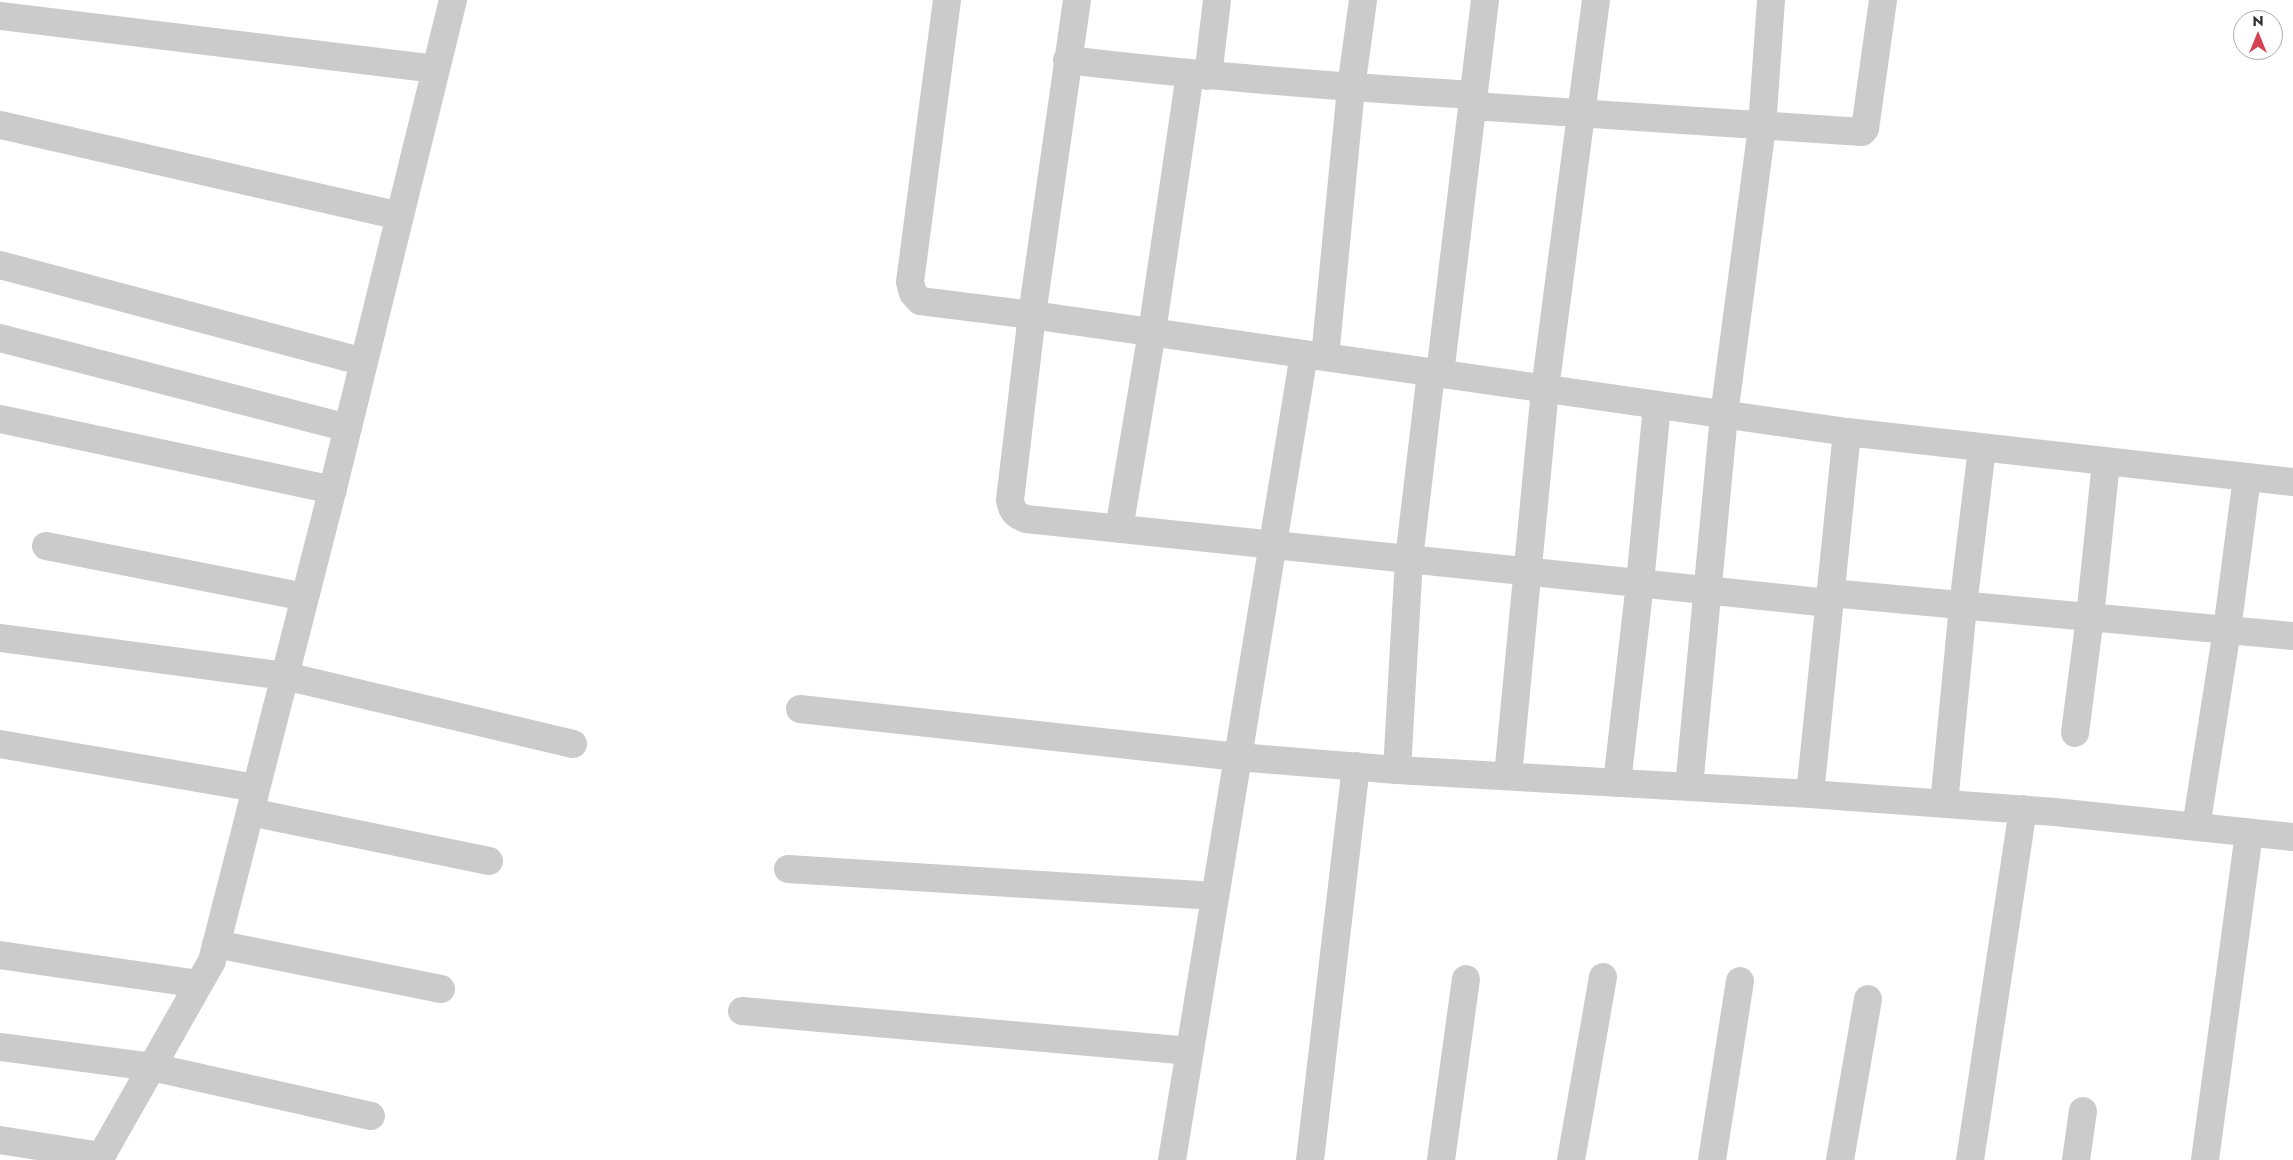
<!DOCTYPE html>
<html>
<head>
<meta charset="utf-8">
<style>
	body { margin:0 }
	#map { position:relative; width:2293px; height:1160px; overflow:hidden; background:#fff; font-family:Jost,sans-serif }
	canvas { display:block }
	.north { position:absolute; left:2233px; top:10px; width:50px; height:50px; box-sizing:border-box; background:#fff; border:1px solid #ababab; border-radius:50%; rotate:0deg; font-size:14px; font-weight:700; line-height:20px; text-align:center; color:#2e2e2e }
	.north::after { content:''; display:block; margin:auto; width:18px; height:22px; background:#d44151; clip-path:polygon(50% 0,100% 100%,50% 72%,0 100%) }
</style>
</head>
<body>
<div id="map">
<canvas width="2293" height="1160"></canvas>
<div class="north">N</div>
</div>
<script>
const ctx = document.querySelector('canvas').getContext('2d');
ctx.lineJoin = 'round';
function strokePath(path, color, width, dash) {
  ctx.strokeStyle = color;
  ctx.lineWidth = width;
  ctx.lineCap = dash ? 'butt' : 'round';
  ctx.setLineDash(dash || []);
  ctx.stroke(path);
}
strokePath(new Path2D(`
	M 947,0 L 910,282 L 913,293 L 920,301 L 1032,315 L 1847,432
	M 1077,0 L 1032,315 L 1010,500 C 1012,511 1015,515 1026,519 L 1829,603
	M 0,16 L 436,69
	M 1067,60 C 1203,76 1338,87 1474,95
	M 1208,76 L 1217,0
	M 1473,106 L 1862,132 L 1865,129 L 1883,0
	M 0,125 L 400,216
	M 0,265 L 364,362
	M 0,338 L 348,428
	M 1325,357 L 1351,88 L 1363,0
	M 1440,374 L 1485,0
	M 0,419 L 333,490
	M 2293,482 L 1847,432 L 1810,794 L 2055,812 L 2293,837
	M 1119,529 L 1152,332 L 1190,74
	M 46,546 L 305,597
	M 1831,593 L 2293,636
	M 0,638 L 285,676 L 573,744
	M 800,709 L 1238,757 L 1304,354
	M 2075,733 L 2090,617 L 2106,462
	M 0,744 L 256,788
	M 1397,770 L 1409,559 L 1431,373
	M 1508,776 L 1545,389 L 1596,0
	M 1617,783 L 1640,583 L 1657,405
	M 1689,787 L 1724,415 L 1762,127 L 1771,0
	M 1944,804 L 1963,606 L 1982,448
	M 250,812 L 489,861
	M 2196,827 L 2227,630 L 2247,477
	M 788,869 L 1215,896
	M 216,944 L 441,989
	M 0,955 L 199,984
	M 742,1011 L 1190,1051
	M 0,1047 L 152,1067 L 371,1116
	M 0,1140 L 101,1156
	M 99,1160 L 212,961 L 335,480 L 453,0
	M 1172,1160 L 1238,757 L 1397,770 L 1810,794
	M 1310,1160 L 1356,766
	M 1441,1160 L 1466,979
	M 1571,1160 L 1603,977
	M 1712,1160 L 1740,981
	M 1840,1160 L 1868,999
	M 1970,1160 L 2023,809
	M 2076,1160 L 2083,1111
	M 2205,1160 L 2249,833`), '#cbcbcb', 28);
</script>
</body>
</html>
